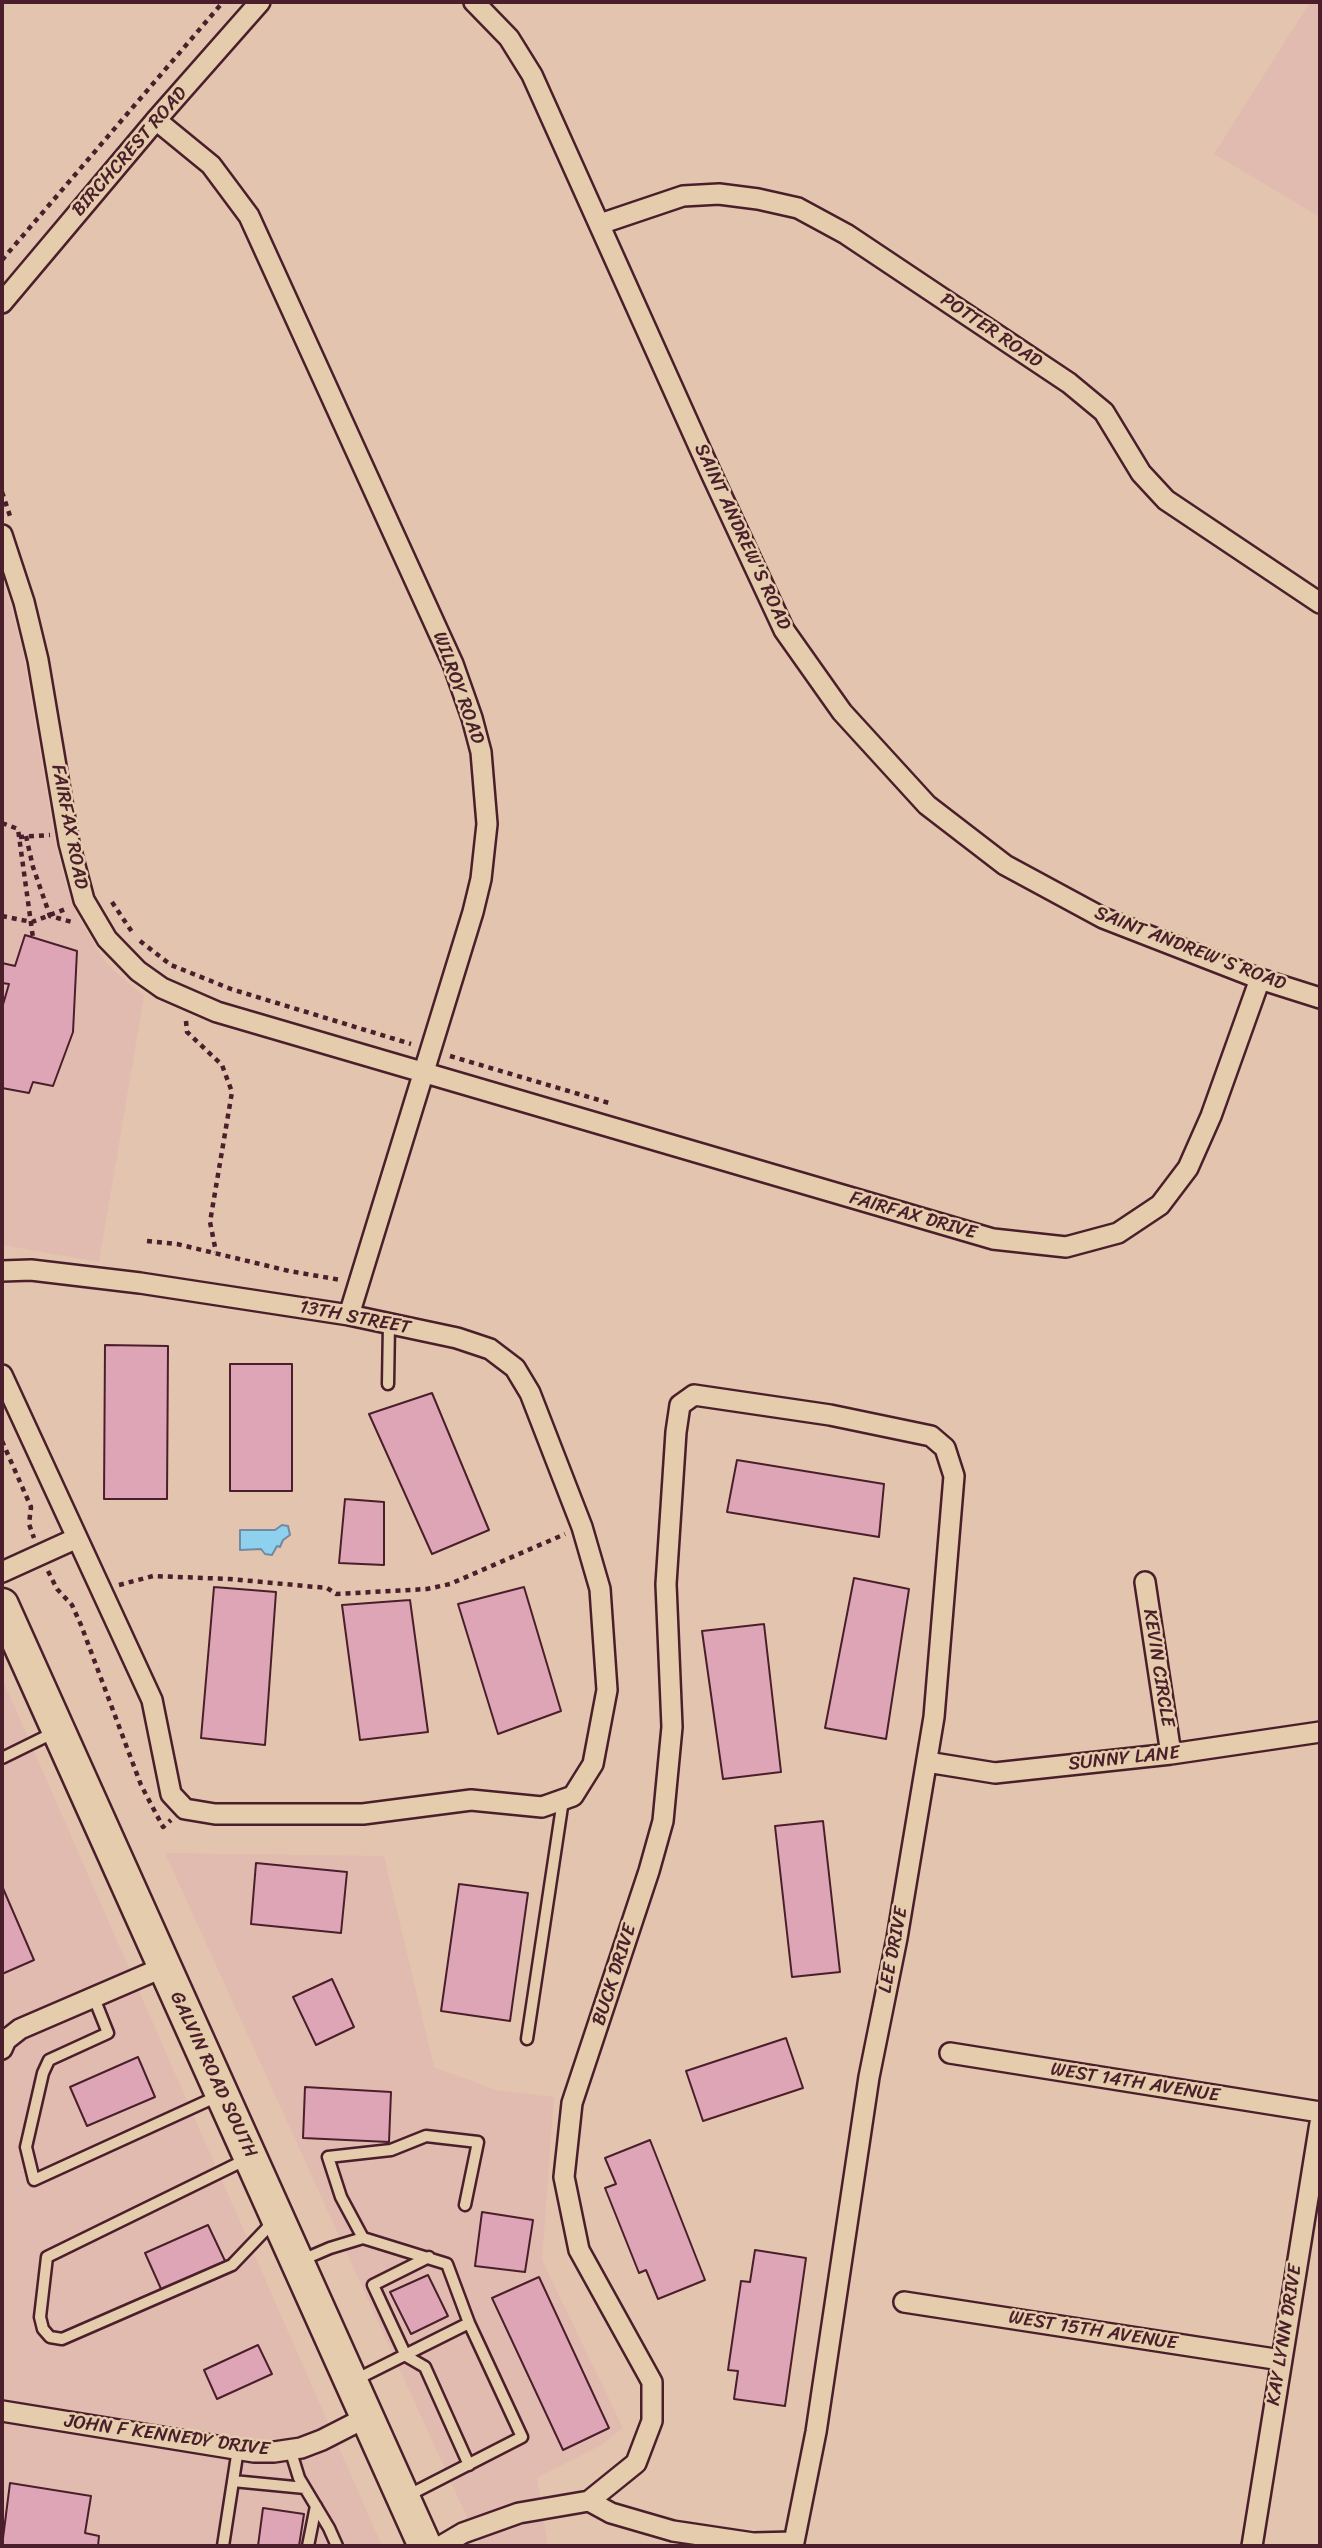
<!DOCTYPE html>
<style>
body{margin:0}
#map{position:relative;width:1322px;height:2548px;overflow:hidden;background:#e3c4ae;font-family:Sriracha,sans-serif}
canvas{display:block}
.frame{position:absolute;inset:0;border:4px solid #4a1f2b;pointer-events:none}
</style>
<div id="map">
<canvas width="1322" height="2548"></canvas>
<div class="frame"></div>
</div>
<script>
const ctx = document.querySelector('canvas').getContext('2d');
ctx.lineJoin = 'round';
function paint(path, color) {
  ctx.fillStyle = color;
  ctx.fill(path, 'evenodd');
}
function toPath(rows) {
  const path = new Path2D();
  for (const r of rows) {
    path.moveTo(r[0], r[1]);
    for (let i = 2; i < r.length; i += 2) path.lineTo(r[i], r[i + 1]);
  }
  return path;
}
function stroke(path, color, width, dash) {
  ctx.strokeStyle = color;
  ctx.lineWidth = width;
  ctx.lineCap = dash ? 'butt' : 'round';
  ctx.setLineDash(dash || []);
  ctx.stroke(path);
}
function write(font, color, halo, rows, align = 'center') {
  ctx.font = font + ' Sriracha,sans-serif';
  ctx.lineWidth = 5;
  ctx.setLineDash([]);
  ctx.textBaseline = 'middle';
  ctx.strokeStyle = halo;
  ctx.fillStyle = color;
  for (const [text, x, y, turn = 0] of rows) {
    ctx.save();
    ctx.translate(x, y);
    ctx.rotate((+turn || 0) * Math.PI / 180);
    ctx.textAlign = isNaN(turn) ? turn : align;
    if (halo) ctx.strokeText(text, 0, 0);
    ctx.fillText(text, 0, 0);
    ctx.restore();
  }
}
const built = toPath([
 [1310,2,1320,2,1320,217,1214,154],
 [2,575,22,648,56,846,66,885,77,915,102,957,113,970,144,996,99,1262,2,1245],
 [2,1678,382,2546,2,2546],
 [165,1853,384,1856,434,2067,496,2090,554,2097,542,2260,623,2428,601,2445,537,2478,548,2546,480,2546]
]);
const water = toPath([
 [282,1525,288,1526,290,1535,283,1540,280,1547,277,1546,272,1555,265,1554,261,1549,240,1550,240,1530,275,1530,282,1525]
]);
const building = toPath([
 [25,935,77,951,73,1032,53,1086,33,1082,29,1093,2,1088,2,1008,9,984,2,983,2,963,15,966,25,935],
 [105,1345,168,1346,167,1499,104,1499,105,1345],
 [230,1364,292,1364,292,1491,230,1491,230,1364],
 [432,1393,489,1530,432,1554,369,1414,432,1393],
 [737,1460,884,1484,879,1537,727,1512,737,1460],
 [345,1499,384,1502,384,1565,339,1563,345,1499],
 [854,1578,909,1589,886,1739,825,1728,854,1578],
 [214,1587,276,1592,265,1745,201,1738,214,1587],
 [524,1587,561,1711,498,1734,458,1604,524,1587],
 [410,1600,428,1732,360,1740,342,1605,410,1600],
 [764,1624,781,1772,723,1779,702,1631,764,1624],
 [823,1821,840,1972,792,1977,775,1826,823,1821],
 [256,1863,347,1872,341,1933,251,1924,256,1863],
 [459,1884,528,1893,510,2021,441,2011,459,1884],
 [2,1886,34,1960,2,1974,2,1886],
 [332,1979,354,2027,316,2045,293,1997,332,1979],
 [786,2038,803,2088,703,2121,686,2071,786,2038],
 [138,2057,155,2097,87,2126,70,2087,138,2057],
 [305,2087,391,2092,389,2142,303,2138,305,2087],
 [650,2140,705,2280,658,2299,646,2270,639,2273,605,2188,616,2184,605,2158,650,2140],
 [482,2212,533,2220,525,2272,475,2266,482,2212],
 [208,2225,226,2263,162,2291,145,2253,208,2225],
 [755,2250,806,2258,785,2406,734,2399,738,2371,728,2370,741,2281,750,2282,755,2250],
 [428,2275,448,2316,411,2334,390,2292,428,2275],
 [539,2277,609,2428,563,2450,492,2298,539,2277],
 [258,2345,272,2374,217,2399,204,2370,258,2345],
 [10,2483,91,2496,85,2533,99,2536,98,2546,2,2546,10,2483],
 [263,2508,304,2514,299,2546,258,2546,263,2508]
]);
const path = toPath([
 [2,260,223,2],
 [2,492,11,519],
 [2,823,18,829,33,938],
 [26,836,33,867,50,916,72,922],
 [19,837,50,835],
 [112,902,132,932],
 [2,916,32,922,68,908],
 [140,941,171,965,231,989,411,1044],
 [186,1021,187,1032,222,1065,232,1092,210,1222,216,1252],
 [450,1056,609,1103],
 [147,1241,177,1244,289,1271,341,1280],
 [2,1441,31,1507,29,1524,34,1538],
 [48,1571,57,1589,72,1605,81,1625,141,1785,163,1827,171,1820],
 [119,1585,153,1576,230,1579,327,1588,336,1594,427,1589,450,1584,565,1534]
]);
const lane = toPath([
 [388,1384,389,1324],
 [2,1758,55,1732],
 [94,1998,108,2033,49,2060,43,2073,26,2147,34,2180,218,2096],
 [527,2039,563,1800],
 [247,2159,47,2257,40,2317,43,2329,50,2337,62,2339,232,2265,273,2222],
 [363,2238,447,2264,469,2323,522,2437,407,2496],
 [429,2257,373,2285,406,2356,425,2367,469,2465],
 [302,2260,330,2248,363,2238,341,2197,328,2157,391,2150,426,2136,478,2142,465,2205],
 [355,2380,469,2323],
 [290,2449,299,2478,329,2528,337,2546],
 [233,2481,305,2488],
 [223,2546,238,2449],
 [308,2546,316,2506]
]);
const street = toPath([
 [474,2,509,38,532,75,710,471,784,630,842,712,927,805,1005,865,1103,918,1260,979,1320,998],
 [156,120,211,165,249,216,453,664,472,718,481,752,487,824,481,879,473,912,349,1315],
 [600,224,683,196,719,194,758,199,798,208,846,234,1069,383,1104,412,1141,473,1166,500,1320,603],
 [2,303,156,120,260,2],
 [2,535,24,602,38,660,69,843,84,900,107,939,138,971,162,988,217,1012,993,1239,1066,1247,1118,1233,1160,1205,1188,1168,1211,1116,1260,979],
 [2,1271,31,1270,140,1283,349,1315,457,1338,490,1349,515,1368,530,1393,582,1527,600,1589,607,1690,593,1764,573,1796,542,1807,471,1800,363,1814,215,1814,185,1809,171,1794,152,1700,2,1375],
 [2,1572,77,1538],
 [1145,1582,1171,1754],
 [927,1762,995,1773,1171,1754,1320,1732],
 [2,2049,6,2040,20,2029,164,1967],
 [950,2053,1320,2112],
 [904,2302,1281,2360],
 [2,2411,254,2452,274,2452,301,2448,322,2440,367,2417],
 [441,2546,463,2533,519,2513,589,2501,611,2513,673,2531,753,2543,794,2542,816,2432,869,2077,897,1938,934,1717,954,1476,945,1448,931,1436,830,1415,694,1395,680,1405,676,1432,666,1584,672,1727,663,1821,649,1871,572,2103,564,2177,579,2250,652,2382,652,2421,636,2463,589,2501],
 [1252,2546,1320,2123]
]);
const primary = toPath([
 [2,1605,425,2546]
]);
const streetNames = [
 ["BIRCHCREST ROAD",130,152,-49],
 ["POTTER ROAD",991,331,34],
 ["SAINT ANDREW'S ROAD",742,537,65],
 ["WILROY ROAD",458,688,70],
 ["FAIRFAX ROAD",69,827,79],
 ["SAINT ANDREW'S ROAD",1190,949,21],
 ["FAIRFAX DRIVE",913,1216,16],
 ["13TH STREET",355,1318,11],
 ["KEVIN CIRCLE",1158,1668,81],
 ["SUNNY LANE",1124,1759,-6],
 ["LEE DRIVE",894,1950,-79],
 ["BUCK DRIVE",615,1975,-72],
 ["GALVIN ROAD SOUTH",213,2075,65],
 ["WEST 14TH AVENUE",1135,2083,9],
 ["WEST 15TH AVENUE",1093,2331,9],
 ["KAY LYNN DRIVE",1285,2335,-81],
 ["JOHN F KENNEDY DRIVE",167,2436,8]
];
paint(built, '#e2bbb0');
paint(water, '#8dd1ee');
stroke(water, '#728aa0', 2);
paint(building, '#dea5b6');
stroke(building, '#4a1f2b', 2);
stroke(lane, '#4a1f2b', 15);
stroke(street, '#4a1f2b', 24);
stroke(primary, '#4a1f2b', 37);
stroke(path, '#4a1f2b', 4.5, [5, 5]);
stroke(lane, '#e4ccac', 10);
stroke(street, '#e4ccac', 19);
stroke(primary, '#e4ccac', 32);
write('19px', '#4a1f2b', '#e4ccac', streetNames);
</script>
